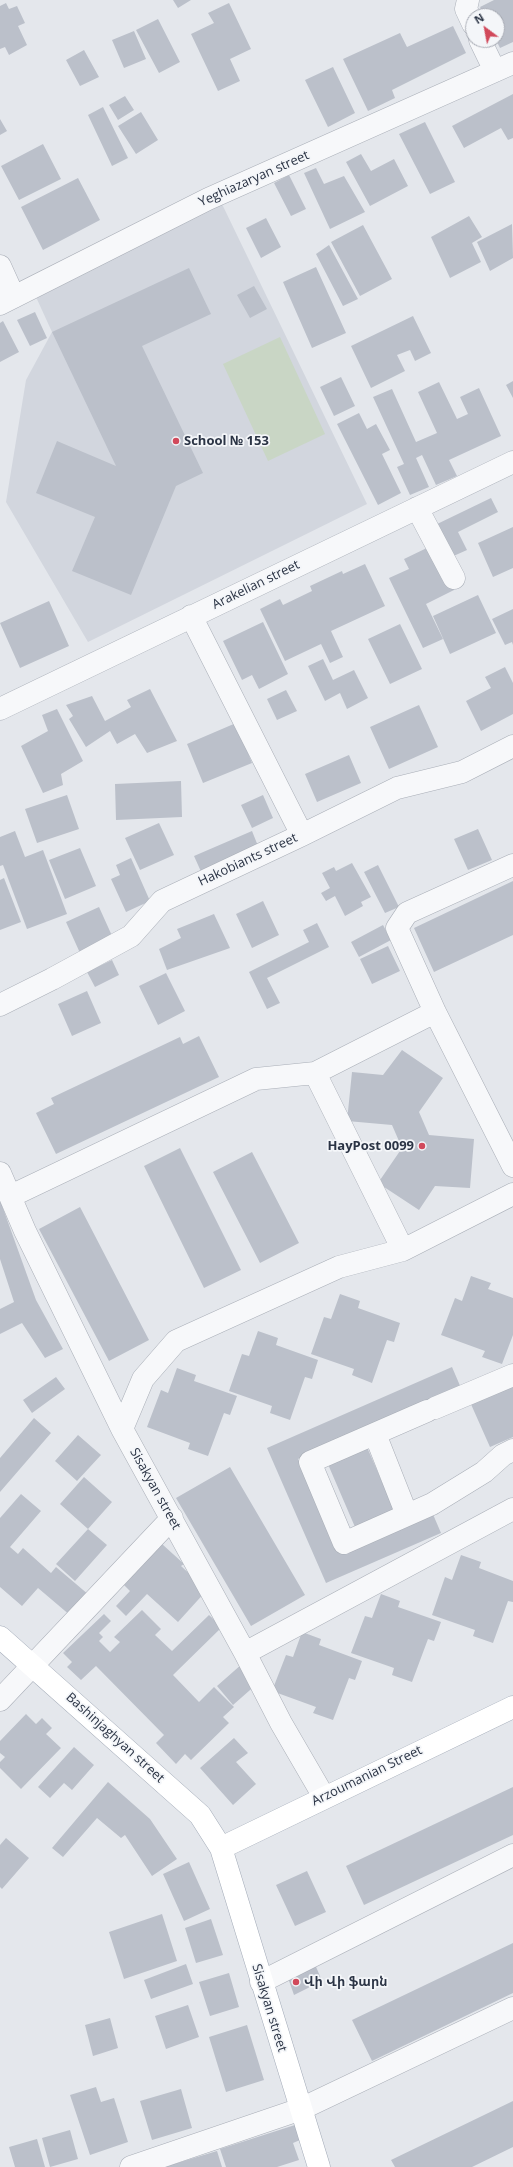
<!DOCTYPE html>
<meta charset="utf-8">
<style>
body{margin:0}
#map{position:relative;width:513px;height:2167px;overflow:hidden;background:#e4e7ec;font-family:"Open Sans",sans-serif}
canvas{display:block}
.north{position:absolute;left:465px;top:8px;width:40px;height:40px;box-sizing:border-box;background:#f4f6f9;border:1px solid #a4a8b1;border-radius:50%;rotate:328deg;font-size:11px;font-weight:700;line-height:16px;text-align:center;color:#2b3445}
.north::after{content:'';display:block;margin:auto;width:14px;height:18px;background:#d1495b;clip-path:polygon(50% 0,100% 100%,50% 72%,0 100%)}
</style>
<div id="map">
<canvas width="513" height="2167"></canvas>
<div class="north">N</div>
</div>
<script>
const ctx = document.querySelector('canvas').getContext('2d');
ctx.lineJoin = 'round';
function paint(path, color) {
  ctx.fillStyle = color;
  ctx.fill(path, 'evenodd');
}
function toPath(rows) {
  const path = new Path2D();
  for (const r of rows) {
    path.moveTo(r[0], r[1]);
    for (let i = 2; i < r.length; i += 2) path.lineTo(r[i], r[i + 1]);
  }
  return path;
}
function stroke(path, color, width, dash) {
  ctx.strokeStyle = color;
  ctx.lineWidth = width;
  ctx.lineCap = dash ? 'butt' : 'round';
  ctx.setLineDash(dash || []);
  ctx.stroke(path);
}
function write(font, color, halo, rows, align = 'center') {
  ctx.font = font + ' "Open Sans","Noto Sans Armenian",sans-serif';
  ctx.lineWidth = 3.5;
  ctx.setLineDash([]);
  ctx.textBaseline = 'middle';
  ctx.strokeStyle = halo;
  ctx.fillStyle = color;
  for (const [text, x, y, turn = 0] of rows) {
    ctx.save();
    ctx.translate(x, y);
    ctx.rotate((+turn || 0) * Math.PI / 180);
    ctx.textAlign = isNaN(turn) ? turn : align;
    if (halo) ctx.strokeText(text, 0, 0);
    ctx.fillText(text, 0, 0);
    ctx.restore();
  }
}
const built = toPath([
 [221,202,367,504,88,642,6,502,26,380,52,332,36,297]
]);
const green = toPath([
 [280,337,325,434,268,461,223,364]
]);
const building = toPath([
 [173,0,191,0,178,8],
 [494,0,513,0,513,42,500,48,496,40,497,16,485,16,480,7],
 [6,3,9,9,17,6,25,23,18,26,27,45,9,55,5,47,0,49,0,6],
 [229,3,251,49,230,59,240,81,218,91,191,34,214,23,208,13],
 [158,19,180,62,159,73,136,30],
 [453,26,466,53,392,90,395,98,368,111,343,59,400,33,407,47],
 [134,31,146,59,124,68,112,40],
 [84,50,99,77,80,86,66,60],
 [333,67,355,113,328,127,305,80],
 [513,94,513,138,508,140,501,128,464,148,452,126],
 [125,96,134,110,118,120,109,105],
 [103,107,128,158,112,166,88,115],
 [141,112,158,140,136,154,118,126],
 [0,119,7,131,0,135],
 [425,122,455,182,430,194,399,134],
 [43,144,61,179,19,200,1,166],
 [361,154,371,171,394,159,408,186,370,206,346,162],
 [316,168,324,184,344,176,365,212,330,229,304,173],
 [289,175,306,209,291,216,274,183],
 [78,178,100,220,43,250,21,207],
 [469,216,482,237,472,243,481,262,450,278,431,237],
 [266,218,281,247,261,258,246,228],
 [512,224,513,258,490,271,477,242],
 [363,225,392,279,360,296,331,242],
 [329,245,358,299,343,306,316,254],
 [316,267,346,333,312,348,283,282],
 [189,268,211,314,142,346,203,473,176,486,131,595,72,571,95,517,36,493,57,441,116,466,52,332],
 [254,286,267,309,250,318,237,295],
 [35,312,47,338,30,346,17,320],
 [413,316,431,353,415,361,410,350,397,355,405,371,371,388,351,346],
 [3,321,19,352,0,362,0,323],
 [341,377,355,406,334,416,320,387],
 [513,381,513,398,506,385],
 [439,382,457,419,468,414,460,397,479,388,501,436,449,460,457,476,436,485,422,455,416,458,429,487,410,495,397,467,404,464,373,397,392,389,416,442,437,433,418,392],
 [359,413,367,429,376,424,390,450,382,454,401,493,378,505,337,424],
 [491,498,498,512,458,532,467,550,449,558,433,526],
 [513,527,513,568,493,577,478,543],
 [433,545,454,590,426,604,443,639,423,648,389,578,409,569,404,559],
 [365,564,385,606,331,631,343,657,330,663,321,644,285,661,260,609,280,599,283,605,312,591,310,586,342,571,343,574],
 [478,595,496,633,450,654,433,616],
 [49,601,69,646,20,668,0,623],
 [513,609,513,645,512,642,505,645,492,619],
 [263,622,288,674,259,689,252,675,242,680,223,641],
 [400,624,422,669,390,684,368,639],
 [323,659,333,680,354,670,368,698,347,709,340,693,325,701,308,666],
 [505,667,513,683,513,714,481,731,466,701,491,688,485,677],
 [150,689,177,741,147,753,135,734,117,744,110,731,86,747,69,719,73,716,66,705,92,696,105,721,131,707,127,700],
 [286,690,297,711,277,720,267,699],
 [419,705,438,747,389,769,370,727],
 [57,709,83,761,61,774,63,785,43,793,21,746,48,731,42,715],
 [236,723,252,763,203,783,187,744],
 [349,755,361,783,317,802,305,774],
 [181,781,182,817,116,820,115,784],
 [67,795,79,829,37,843,25,809],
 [263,795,273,818,252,828,241,805],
 [159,823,174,855,140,870,125,838],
 [478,829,492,860,468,870,454,839],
 [15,831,25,857,43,850,67,914,27,929,3,865,0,866,0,837],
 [252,831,260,851,203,876,194,856],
 [80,848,96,886,65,899,49,860],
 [131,858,150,901,126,912,111,879,120,875,116,865],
 [352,863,371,897,361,902,363,906,345,916,335,896,326,901,321,893,330,888,322,873,334,867,336,871],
 [378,865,399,907,385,913,364,872],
 [4,878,21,922,0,930,0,880],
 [513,881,513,935,434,972,414,928],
 [263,901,279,935,252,948,236,914],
 [99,907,113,938,80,953,66,922],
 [214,914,230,948,167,970,159,949,181,938,177,929],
 [317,923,329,947,267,978,280,1003,267,1009,249,972,309,942,303,930],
 [383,925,391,940,359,957,351,942],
 [388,946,400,971,372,984,360,959],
 [112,960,119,975,95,987,87,972],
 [166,973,185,1011,158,1025,139,986],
 [87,991,101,1023,72,1036,58,1004],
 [199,1036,219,1077,56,1154,36,1113,54,1104,51,1098,180,1037,183,1044],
 [402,1050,443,1078,419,1112,429,1135,474,1139,470,1188,435,1186,419,1210,378,1183,402,1148,392,1125,347,1121,352,1072,383,1075],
 [180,1148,241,1270,204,1288,144,1166],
 [252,1152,299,1243,260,1263,213,1172],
 [0,1200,36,1300,63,1349,45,1358,22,1323,0,1334,0,1309,14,1302,0,1259],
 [80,1207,149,1340,109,1361,39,1229],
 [471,1276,491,1283,488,1289,513,1298,513,1335,502,1364,482,1357,485,1351,441,1335,455,1298,462,1301],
 [340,1294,360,1301,358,1308,400,1323,394,1342,387,1340,372,1383,352,1375,354,1369,311,1354,324,1317,331,1319],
 [258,1331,278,1338,276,1345,318,1360,312,1379,305,1377,290,1420,270,1413,272,1406,229,1391,242,1354,249,1356],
 [452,1367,461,1388,298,1459,339,1553,432,1512,441,1533,326,1583,267,1448],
 [177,1368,196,1375,194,1381,237,1396,230,1415,224,1413,208,1456,188,1449,190,1443,147,1427,161,1390,168,1393],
 [56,1377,65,1389,32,1413,23,1400],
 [513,1382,513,1437,490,1447,470,1402],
 [34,1418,51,1433,0,1492,0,1458],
 [78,1435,101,1455,77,1481,55,1461],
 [366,1445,394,1509,355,1527,327,1462],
 [230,1467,305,1595,251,1626,176,1498],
 [84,1477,112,1502,88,1529,60,1504],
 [21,1494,41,1511,10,1547,18,1554,23,1548,51,1573,56,1567,89,1595,71,1616,38,1588,22,1606,0,1587,0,1518],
 [88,1529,107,1545,75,1581,56,1564],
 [162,1544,184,1564,181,1566,207,1590,178,1622,147,1594,126,1616,116,1606,130,1591,124,1585],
 [461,1555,481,1562,479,1568,513,1581,513,1602,508,1601,493,1643,473,1636,475,1630,432,1615,445,1577,452,1580],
 [381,1594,400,1601,398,1607,441,1622,434,1641,428,1639,412,1682,392,1675,394,1668,351,1653,365,1616,372,1618],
 [142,1610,161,1629,155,1635,172,1651,209,1615,222,1627,173,1675,199,1702,214,1687,234,1707,223,1717,229,1723,191,1760,185,1754,176,1764,156,1743,164,1735,96,1666,81,1680,67,1667,72,1662,63,1653,104,1614,111,1621,99,1633,103,1637,99,1641,110,1652,120,1642,114,1637],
 [302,1632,321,1639,319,1645,362,1661,355,1680,349,1678,333,1720,313,1713,316,1707,272,1691,286,1655,293,1657],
 [242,1664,258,1683,233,1705,217,1686],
 [26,1714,36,1724,42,1718,52,1728,46,1734,61,1748,21,1789,0,1768,0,1762,5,1757,0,1753,0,1741],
 [234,1738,248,1753,236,1762,256,1784,233,1805,200,1768],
 [74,1747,94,1765,72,1790,64,1783,50,1798,38,1787],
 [108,1782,150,1819,177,1859,152,1876,125,1835,121,1838,97,1818,63,1857,52,1848],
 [513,1787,513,1835,364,1905,346,1866],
 [6,1838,29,1858,2,1889,0,1887,0,1845],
 [189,1862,210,1909,184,1921,163,1874],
 [307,1871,326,1912,295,1926,276,1885],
 [162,1914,177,1961,124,1979,109,1932],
 [211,1919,223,1955,196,1963,185,1928],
 [513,1943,513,1993,372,2061,352,2020],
 [314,1962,322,1981,294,1995,287,1975],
 [186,1964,193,1984,151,1999,144,1980],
 [229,1973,239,2007,210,2016,199,1982],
 [188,2005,199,2037,166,2049,155,2016],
 [110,2018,118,2048,93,2056,85,2025],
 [247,2025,264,2080,226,2092,209,2037],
 [96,2087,101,2102,114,2098,128,2142,90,2155,70,2095],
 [181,2089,192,2128,152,2140,140,2101],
 [513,2101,513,2147,472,2167,395,2167,391,2160],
 [295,2125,300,2140,293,2143,299,2160,277,2167,226,2167,220,2149],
 [70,2130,78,2159,50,2167,42,2138],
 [37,2139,45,2167,15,2167,9,2147],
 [217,2151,222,2167,164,2167]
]);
const minor = toPath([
 [468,0,466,9,473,24],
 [480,40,495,71],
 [0,266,14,297],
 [0,304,208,199,513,63],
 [417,508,454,578],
 [191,616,302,835],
 [0,709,513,462],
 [513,865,407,913,397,928,435,1012,513,1166],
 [0,1005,52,979,131,936,162,901,302,835,397,788,462,772,513,746],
 [315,1073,403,1250,513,1194],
 [0,1173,25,1231,122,1429,245,1653,281,1723,324,1797],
 [11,1196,256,1079,315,1073,435,1012],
 [435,1408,513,1375],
 [427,1411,310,1462,344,1543,432,1504,484,1472,503,1455,513,1450],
 [122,1429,143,1379,176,1341,339,1267,403,1250],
 [375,1434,407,1515],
 [245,1653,513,1509],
 [0,1700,172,1518],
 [261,1982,513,1855],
 [131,2167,301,2109,513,2008]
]);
const major = toPath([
 [0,1637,200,1815,221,1848,319,2167],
 [221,1848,513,1707]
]);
const markers = [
 [176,441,4,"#d1495b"],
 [422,1146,4,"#d1495b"],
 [296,1982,4,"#d1495b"]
];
const streetNames = [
 ["Yeghiazaryan street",254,179,-24],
 ["Arakelian street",256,585,-26],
 ["Hakobiants street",248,860,-25],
 ["Sisakyan street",155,1489,61],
 ["Bashinjaghyan street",115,1738,42],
 ["Arzoumanian Street",367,1776,-26],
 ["Sisakyan street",269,2008,73]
];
const poiNames = [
 ["School № 153",184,441],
 ["HayPost 0099",414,1146,"right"],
 ["Վի Վի ֆարն",304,1982]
];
paint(built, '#d2d6de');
paint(green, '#c9d6c5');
paint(building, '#bbc0ca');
stroke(minor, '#a9aeb7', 23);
stroke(major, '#a3abb8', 23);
stroke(minor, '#f7f8fa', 22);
stroke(major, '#fff', 22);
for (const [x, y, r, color] of markers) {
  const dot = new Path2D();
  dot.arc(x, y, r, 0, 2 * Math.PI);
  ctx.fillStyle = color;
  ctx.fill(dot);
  stroke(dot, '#f4f6f9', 1.5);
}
write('13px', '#2b3445', '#f4f6f9', streetNames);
write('bold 13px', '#2b3445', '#f4f6f9', poiNames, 'left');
</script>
